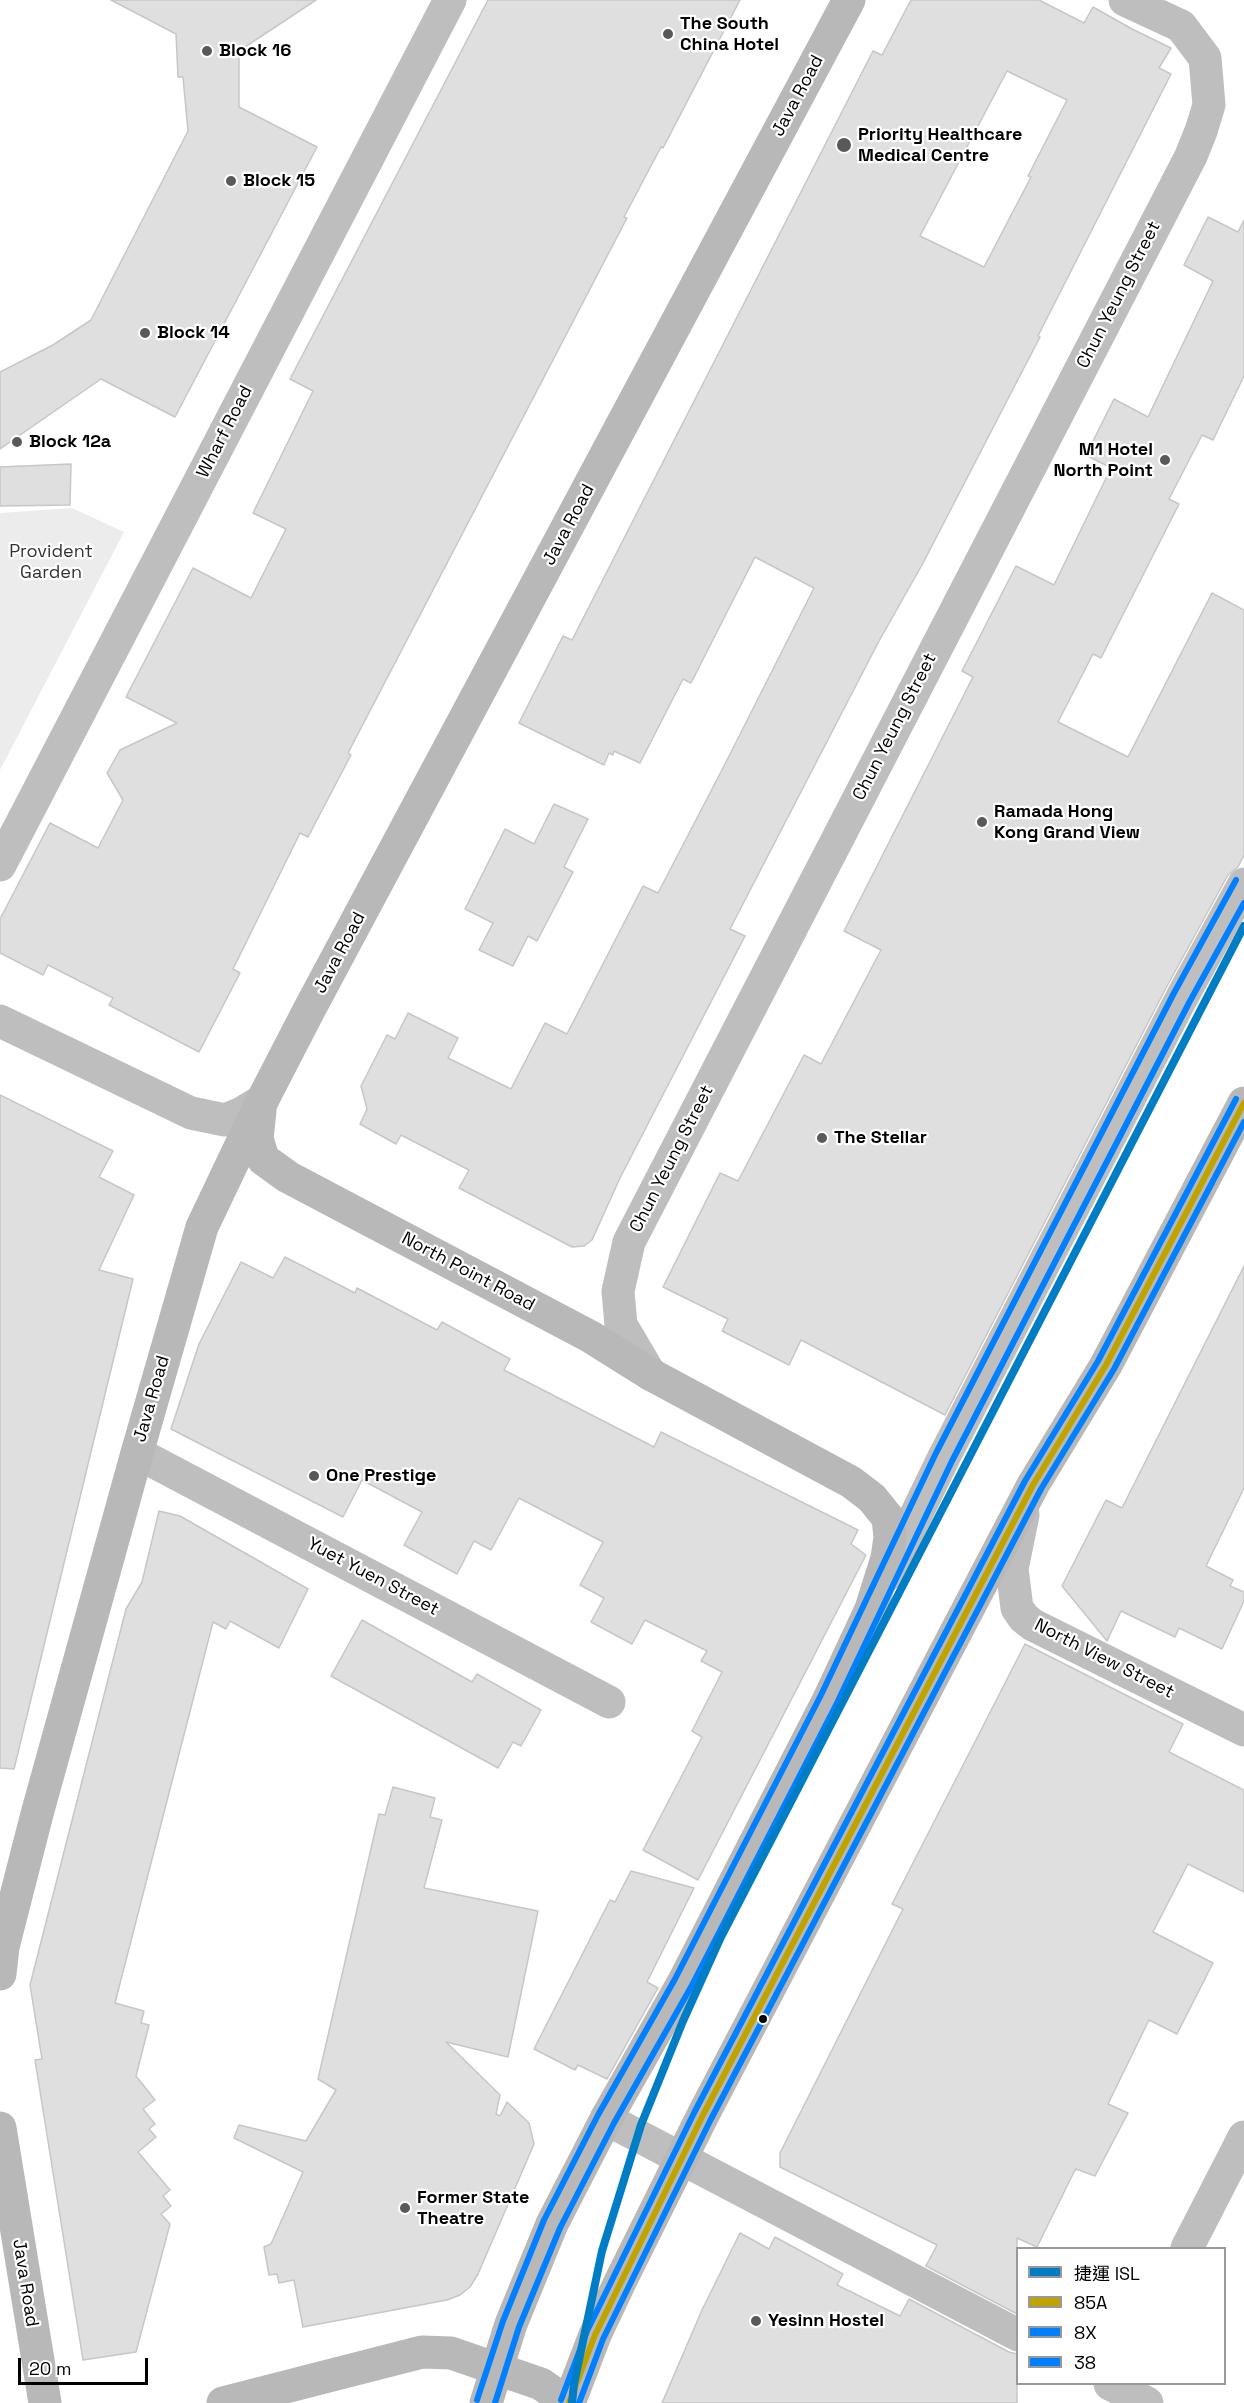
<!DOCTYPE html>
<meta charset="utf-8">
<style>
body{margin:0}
#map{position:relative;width:1244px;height:2403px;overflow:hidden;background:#fff;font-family:"Space Grotesk","Noto Sans TC",sans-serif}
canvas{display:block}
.legend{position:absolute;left:1016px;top:2247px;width:210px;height:138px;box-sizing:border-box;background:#fff;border:2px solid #999;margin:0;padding:8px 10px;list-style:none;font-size:18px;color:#000}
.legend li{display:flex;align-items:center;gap:12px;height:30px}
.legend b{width:30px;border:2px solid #999}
.scale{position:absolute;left:18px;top:2358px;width:130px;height:27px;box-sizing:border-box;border:3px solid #000;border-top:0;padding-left:8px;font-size:18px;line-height:21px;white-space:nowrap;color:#000;-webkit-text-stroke:4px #fff;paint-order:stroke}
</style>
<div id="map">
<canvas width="1244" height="2403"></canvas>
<ul class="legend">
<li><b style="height:8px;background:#007dc5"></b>捷運 ISL</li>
<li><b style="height:8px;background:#bfa400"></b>85A</li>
<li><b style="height:8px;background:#0080ff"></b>8X</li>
<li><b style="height:8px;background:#0080ff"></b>38</li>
</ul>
<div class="scale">20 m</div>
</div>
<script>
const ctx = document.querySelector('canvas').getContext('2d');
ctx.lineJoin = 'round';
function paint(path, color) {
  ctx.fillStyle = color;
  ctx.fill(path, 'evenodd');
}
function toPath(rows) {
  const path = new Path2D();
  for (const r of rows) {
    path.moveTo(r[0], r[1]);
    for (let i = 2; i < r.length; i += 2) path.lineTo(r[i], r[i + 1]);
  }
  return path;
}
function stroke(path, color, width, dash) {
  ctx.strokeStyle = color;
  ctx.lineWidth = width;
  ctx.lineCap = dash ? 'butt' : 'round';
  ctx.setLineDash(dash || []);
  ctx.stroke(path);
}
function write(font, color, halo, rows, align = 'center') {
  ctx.font = font + ' "Space Grotesk",sans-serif';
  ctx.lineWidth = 4.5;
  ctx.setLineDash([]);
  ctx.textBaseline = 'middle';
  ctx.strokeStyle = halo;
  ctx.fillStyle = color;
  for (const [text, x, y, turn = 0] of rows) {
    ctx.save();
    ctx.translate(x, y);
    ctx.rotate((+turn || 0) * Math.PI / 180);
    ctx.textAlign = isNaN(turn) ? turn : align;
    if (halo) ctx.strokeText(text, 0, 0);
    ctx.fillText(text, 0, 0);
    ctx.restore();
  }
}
const green = toPath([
 [72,508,124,532,0,770,0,513]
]);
const building = toPath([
 [111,0,316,0,239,51,239,107,317,147,175,417,101,379,0,449,0,372,53,345,91,320,188,131,183,77,178,77,176,34,111,0],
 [488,0,740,0,663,148,661,147,624,217,627,218,348,753,351,755,308,837,300,833,233,969,240,973,199,1052,109,1005,113,998,48,965,43,975,0,953,0,919,50,823,98,848,123,800,107,773,120,750,177,723,126,697,193,568,251,598,286,529,253,513,313,391,290,379,488,0],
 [911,0,1039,0,1084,23,1093,7,1132,29,1171,48,1159,68,1171,74,1038,336,1040,337,922,565,879,641,730,929,745,936,620,1178,592,1240,584,1246,572,1247,459,1188,469,1170,401,1135,396,1144,360,1124,367,1109,361,1086,387,1035,395,1039,408,1013,458,1038,448,1058,511,1089,545,1023,567,1034,643,886,658,893,725,764,814,588,755,557,691,683,683,679,640,763,614,751,613,755,609,753,604,765,519,723,563,636,572,640,873,51,882,55,911,0],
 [1007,71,1067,100,1028,176,1031,177,984,267,920,236,1007,71],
 [1208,217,1238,232,1244,220,1244,376,1213,440,1202,435,1169,499,1179,504,1101,658,1093,654,1058,722,1128,757,1212,593,1244,610,1244,855,1238,867,1228,875,1166,988,945,1415,801,1340,789,1365,722,1331,728,1319,663,1287,720,1173,738,1181,804,1055,821,1064,881,950,844,931,973,677,962,671,1016,566,1054,585,1111,468,1086,455,1114,399,1148,417,1213,281,1184,265,1208,217],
 [71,464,70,505,0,506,0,467,71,464],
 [554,804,588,819,564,867,573,872,537,941,528,936,513,966,479,950,493,923,465,909,505,829,534,844,554,804],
 [0,1095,113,1151,99,1177,134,1195,99,1270,133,1279,14,1769,0,1768,0,1095],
 [285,1257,355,1293,357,1288,437,1330,442,1322,510,1359,504,1370,654,1447,661,1432,858,1530,851,1544,866,1555,698,1880,643,1850,702,1737,692,1731,722,1672,701,1661,707,1651,645,1620,632,1644,591,1622,604,1598,580,1585,603,1542,519,1498,491,1550,474,1541,457,1574,404,1545,422,1512,362,1480,343,1517,171,1429,199,1344,241,1262,273,1278,285,1257],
 [1244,1266,1244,1488,1206,1566,1233,1580,1230,1586,1244,1592,1244,1601,1222,1649,1179,1628,1175,1637,1121,1611,1107,1641,1062,1586,1106,1500,1122,1508,1244,1266],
 [159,1511,180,1516,308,1589,279,1648,230,1621,226,1629,213,1622,115,2003,144,2011,141,2023,149,2025,136,2076,155,2100,143,2109,155,2124,149,2129,156,2137,138,2152,170,2190,163,2196,171,2206,161,2214,170,2224,136,2352,83,2360,35,2060,42,2059,30,1985,126,1609,142,1582,159,1511],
 [362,1620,472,1682,477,1674,541,1710,521,1746,513,1742,498,1768,331,1676,362,1620],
 [1025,1644,1183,1724,1169,1752,1244,1790,1244,1892,1188,1864,1153,1932,1213,1963,1177,2034,1149,2020,1108,2104,1128,2113,1095,2176,1076,2169,1074,2172,1037,2247,1017,2238,1017,2314,926,2266,937,2245,780,2167,780,2153,903,1909,892,1904,1025,1644],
 [393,1787,435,1798,430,1817,442,1820,424,1888,538,1911,508,2057,446,2042,500,2095,496,2114,500,2116,507,2102,529,2123,534,2144,478,2274,470,2287,460,2295,447,2300,303,2327,294,2280,279,2283,277,2274,269,2275,264,2247,271,2244,303,2172,234,2138,239,2125,306,2141,336,2090,318,2079,379,1814,385,1815,393,1787],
 [631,1871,694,1888,647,1982,658,1988,607,2079,578,2065,575,2070,534,2049,610,1900,615,1902,631,1871],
 [740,2233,769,2249,775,2237,843,2274,837,2285,900,2316,909,2299,1009,2352,1017,2354,1017,2403,662,2403,702,2310,740,2233]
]);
const street = toPath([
 [0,865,450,0],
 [0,1021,191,1113,225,1120,242,1113,262,1101],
 [650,1374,621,1325,618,1291,629,1242,1191,156,1201,131,1209,105,1205,58,1181,26,1125,0],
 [137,1453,609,1702],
 [1023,1515,1012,1569,1017,1608,1024,1618,1033,1625,1244,1730],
 [887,1575,944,1457,1182,997,1244,884],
 [606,2119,1018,2335],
 [1187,2248,1244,2137],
 [1110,2384,1147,2403]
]);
const secondary = toPath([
 [260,1111,257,1138,263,1159,288,1177,591,1337,650,1374,851,1482,872,1498,888,1518,890,1537,887,1558,871,1609,829,1699,683,1983,606,2119,552,2224,511,2324,486,2403],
 [0,1974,3,1947,37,1814,137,1453,202,1227,262,1101,309,1010,849,0],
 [0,2128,45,2403],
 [223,2403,422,2352,451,2353,541,2384,568,2403],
 [569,2403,595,2335,620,2282,703,2115,1033,1485,1106,1365,1244,1103]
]);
const bus1 = toPath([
 [569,2403,595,2335,703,2115,1033,1485,1106,1365,1244,1103]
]);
const bus2 = toPath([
 [495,2403,519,2327,560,2228,614,2123,691,1987,837,1703,952,1461,1190,1001,1244,903],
 [579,2403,603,2339,711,2119,1041,1489,1114,1369,1244,1122]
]);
const bus3 = toPath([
 [477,2400,503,2321,544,2220,598,2115,675,1979,821,1695,936,1453,1174,993,1236,880],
 [561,2400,587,2331,695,2111,1025,1481,1098,1361,1236,1099]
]);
const metro1 = toPath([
 [572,2403,574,2384,602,2251,641,2125,683,2021,720,1939,1244,926]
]);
const markers = [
 [668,34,6,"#595959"],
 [207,51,6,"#595959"],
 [844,145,8,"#595959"],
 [231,181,6,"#595959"],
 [145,333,6,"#595959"],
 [17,442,6,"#595959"],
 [1165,460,6,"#595959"],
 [982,822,6,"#595959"],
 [822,1138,6,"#595959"],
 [314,1476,6,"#595959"],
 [763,2019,5,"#000"],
 [405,2208,6,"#595959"],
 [756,2321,6,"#595959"]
];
const poiNames = [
 ["The South",680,24],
 ["China Hotel",680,45],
 ["Block 16",219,51],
 ["Priority Healthcare",858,135],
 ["Medical Centre",858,156],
 ["Block 15",243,181],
 ["Block 14",157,333],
 ["Block 12a",29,442],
 ["M1 Hotel",1153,450,"right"],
 ["North Point",1153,471,"right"],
 ["Ramada Hong",994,812],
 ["Kong Grand View",994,833],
 ["The Stellar",834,1138],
 ["One Prestige",326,1476],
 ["Former State",417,2198],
 ["Theatre",417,2219],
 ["Yesinn Hostel",768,2321]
];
const streetNames = [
 ["Java Road",798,96,-62],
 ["Chun Yeung Street",1119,295,-63],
 ["Wharf Road",225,432,-63],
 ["Java Road",569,525,-62],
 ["Chun Yeung Street",895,727,-63],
 ["Java Road",340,953,-62],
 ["Chun Yeung Street",672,1159,-63],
 ["North Point Road",468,1272,28],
 ["Java Road",152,1399,-74],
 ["Yuet Yuen Street",373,1577,28],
 ["North View Street",1104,1659,27],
 ["Java Road",25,2283,81]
];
const parkNames = [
 ["Provident",51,552],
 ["Garden",51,573]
];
paint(green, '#ececec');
paint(building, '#dfdfdf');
stroke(building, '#c7c7c7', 1.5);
stroke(street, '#bebebe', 33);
stroke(secondary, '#b8b8b8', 33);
stroke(bus1, '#bfa400', 6);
stroke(bus2, '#0080ff', 6);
stroke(bus3, '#0080ff', 6);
stroke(metro1, '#007dc5', 8);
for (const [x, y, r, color] of markers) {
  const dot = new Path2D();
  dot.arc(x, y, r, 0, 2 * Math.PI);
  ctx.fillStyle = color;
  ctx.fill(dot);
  stroke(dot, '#fff', 2);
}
write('bold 18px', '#000', '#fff', poiNames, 'left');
write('18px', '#000', '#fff', streetNames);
write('18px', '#333', '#fff', parkNames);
</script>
